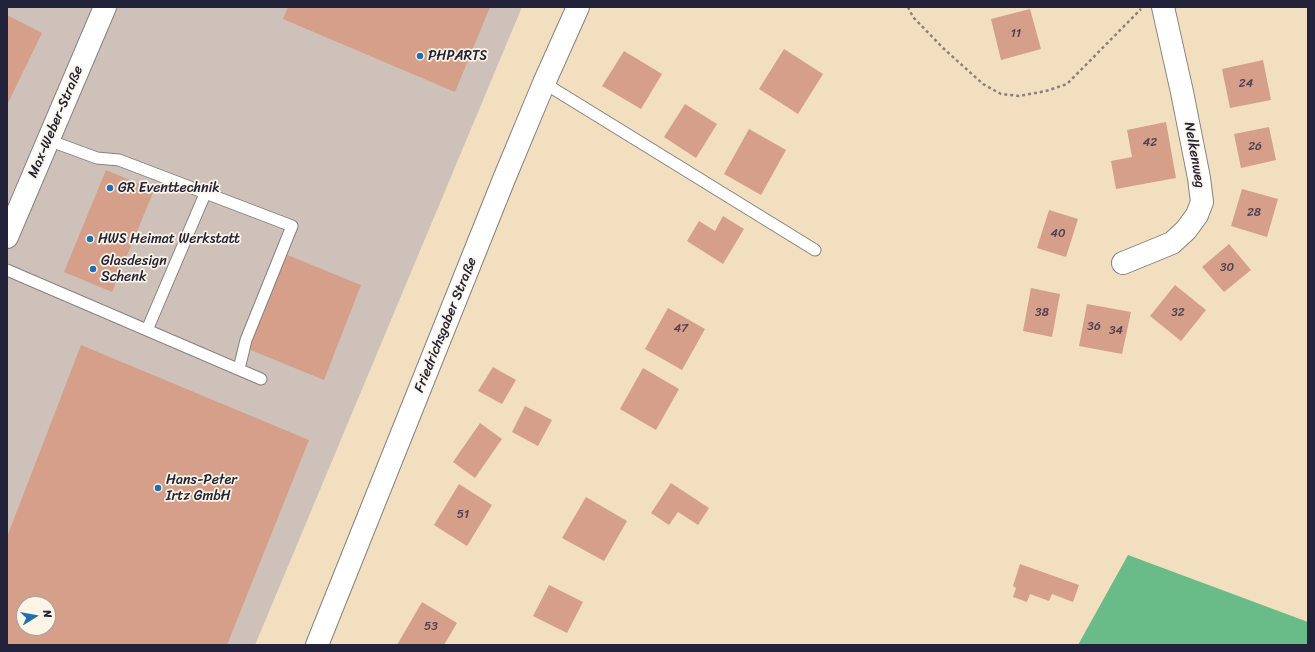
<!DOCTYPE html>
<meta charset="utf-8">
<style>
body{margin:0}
#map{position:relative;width:1315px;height:652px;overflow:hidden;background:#f1dfbf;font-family:Sriracha,sans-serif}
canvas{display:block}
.frame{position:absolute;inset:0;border:8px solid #22223b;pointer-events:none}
.north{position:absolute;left:16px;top:596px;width:40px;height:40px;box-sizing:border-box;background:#fcf5e5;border:1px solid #a5a1a1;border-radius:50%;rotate:79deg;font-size:11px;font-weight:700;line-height:16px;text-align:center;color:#22223b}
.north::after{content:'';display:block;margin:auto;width:14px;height:18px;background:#1f6fb2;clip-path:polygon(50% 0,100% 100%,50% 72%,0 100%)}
</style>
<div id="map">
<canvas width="1315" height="652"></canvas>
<div class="frame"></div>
<div class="north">N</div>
</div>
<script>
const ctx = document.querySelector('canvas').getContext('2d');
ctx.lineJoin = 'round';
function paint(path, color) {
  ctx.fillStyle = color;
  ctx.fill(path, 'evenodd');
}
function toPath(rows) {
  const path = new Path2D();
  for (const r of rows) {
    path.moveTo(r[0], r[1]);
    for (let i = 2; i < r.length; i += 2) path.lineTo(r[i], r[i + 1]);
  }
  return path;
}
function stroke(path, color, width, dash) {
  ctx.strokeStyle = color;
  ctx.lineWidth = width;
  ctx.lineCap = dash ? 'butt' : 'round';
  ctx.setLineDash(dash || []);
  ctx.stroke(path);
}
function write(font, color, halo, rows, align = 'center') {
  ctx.font = font + ' Sriracha,sans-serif';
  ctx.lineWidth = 3.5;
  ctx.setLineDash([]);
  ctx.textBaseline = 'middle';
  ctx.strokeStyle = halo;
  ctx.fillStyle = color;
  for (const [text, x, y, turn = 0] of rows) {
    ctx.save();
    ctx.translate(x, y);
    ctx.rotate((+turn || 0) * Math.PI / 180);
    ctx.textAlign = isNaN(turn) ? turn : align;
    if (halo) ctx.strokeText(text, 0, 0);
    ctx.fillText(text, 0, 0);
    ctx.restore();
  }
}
const industrial = toPath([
 [7,7,522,7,255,645,7,645],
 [24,604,48,604,48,628,24,628]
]);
const forest = toPath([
 [1128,555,1308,622,1308,645,1078,645]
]);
const building = toPath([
 [288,7,490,7,455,92,283,19],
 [1030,9,1041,49,1001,60,991,19],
 [7,15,42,33,7,105],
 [784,49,823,74,798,114,759,89],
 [624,51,662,74,641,109,602,86],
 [1263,60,1271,100,1230,108,1222,69],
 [685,104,717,124,696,158,664,137],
 [1166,122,1176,178,1116,189,1111,161,1132,157,1127,130],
 [1269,127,1276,160,1241,168,1234,134],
 [749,129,786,150,761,195,724,174],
 [106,170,154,190,112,292,64,272],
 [1242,189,1278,199,1267,237,1231,226],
 [1049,210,1078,219,1066,257,1037,248],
 [723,216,744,229,723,264,687,241,699,221,715,231],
 [1229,244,1251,270,1224,292,1202,267],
 [285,254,361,285,324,380,248,349],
 [1175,285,1206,310,1181,341,1150,316],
 [1031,288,1060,294,1052,337,1023,331],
 [1087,304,1131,312,1122,354,1079,346],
 [668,308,705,329,682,370,645,349],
 [81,345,309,440,227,645,7,645,7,537],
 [24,604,48,604,48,628,24,628],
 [493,367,516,380,502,404,478,391],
 [643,368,679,389,656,430,620,409],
 [525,406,552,420,538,446,512,432],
 [480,423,502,439,475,478,453,462],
 [671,483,709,508,698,525,678,512,669,525,651,513],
 [459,484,492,505,467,546,434,525],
 [586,497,627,521,604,561,562,538],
 [1020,564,1079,585,1073,602,1052,594,1049,601,1030,594,1027,602,1013,597,1016,588,1013,586],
 [549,585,583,602,567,633,533,616],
 [422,602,457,623,444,645,397,645]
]);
const path = toPath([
 [908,7,913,17,943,48,983,84,1001,94,1019,96,1046,91,1067,84,1141,9]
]);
const lane = toPath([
 [544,83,815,250],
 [48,140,97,158,119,160,292,226,246,340,239,369],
 [7,270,261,379],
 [147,330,205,194]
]);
const street = toPath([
 [7,237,105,7],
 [1123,263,1172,243,1186,230,1197,215,1202,202,1199,178,1182,92,1163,7]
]);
const secondary = toPath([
 [317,645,504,179,544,83,578,7]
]);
const markers = [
 [420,56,4,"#1f6fb2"],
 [110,188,4,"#1f6fb2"],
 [90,239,4,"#1f6fb2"],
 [93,269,4,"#1f6fb2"],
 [158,488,4,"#1f6fb2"]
];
const numberNames = [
 ["11",1016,34],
 ["24",1246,84],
 ["42",1150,143],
 ["26",1255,147],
 ["28",1254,213],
 ["40",1058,234],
 ["30",1227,268],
 ["38",1042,313],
 ["32",1178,313],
 ["36",1094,327],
 ["47",681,329],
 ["34",1116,331],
 ["51",463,515],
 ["53",431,627]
];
const poiNames = [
 ["PHPARTS",428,56],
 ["GR Eventtechnik",118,188],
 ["HWS Heimat Werkstatt",98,239],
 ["Glasdesign",101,261],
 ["Schenk",101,277],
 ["Hans-Peter",166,480],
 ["Irtz GmbH",166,496]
];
const streetNames = [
 ["Max-Weber-Straße",56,122,-67],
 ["Nelkenweg",1194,155,80],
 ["Friedrichsgaber Straße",446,325,-68]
];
paint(industrial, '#cec1ba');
paint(forest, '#69bb87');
paint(building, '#d59f8a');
stroke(lane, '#8a807d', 13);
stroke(street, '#8a807d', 24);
stroke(secondary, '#8a807d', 24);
stroke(path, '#8a807d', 2.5, [3, 3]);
stroke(lane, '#fff', 11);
stroke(street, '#fff', 22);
stroke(secondary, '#fff', 22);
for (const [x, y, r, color] of markers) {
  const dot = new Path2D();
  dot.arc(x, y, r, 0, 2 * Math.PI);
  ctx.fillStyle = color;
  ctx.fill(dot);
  stroke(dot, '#fcf5e5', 1.5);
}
write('12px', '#4f414f', null, numberNames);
write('14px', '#22223b', '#fcf5e5', poiNames, 'left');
write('14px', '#22223b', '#fcf5e5', streetNames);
</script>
